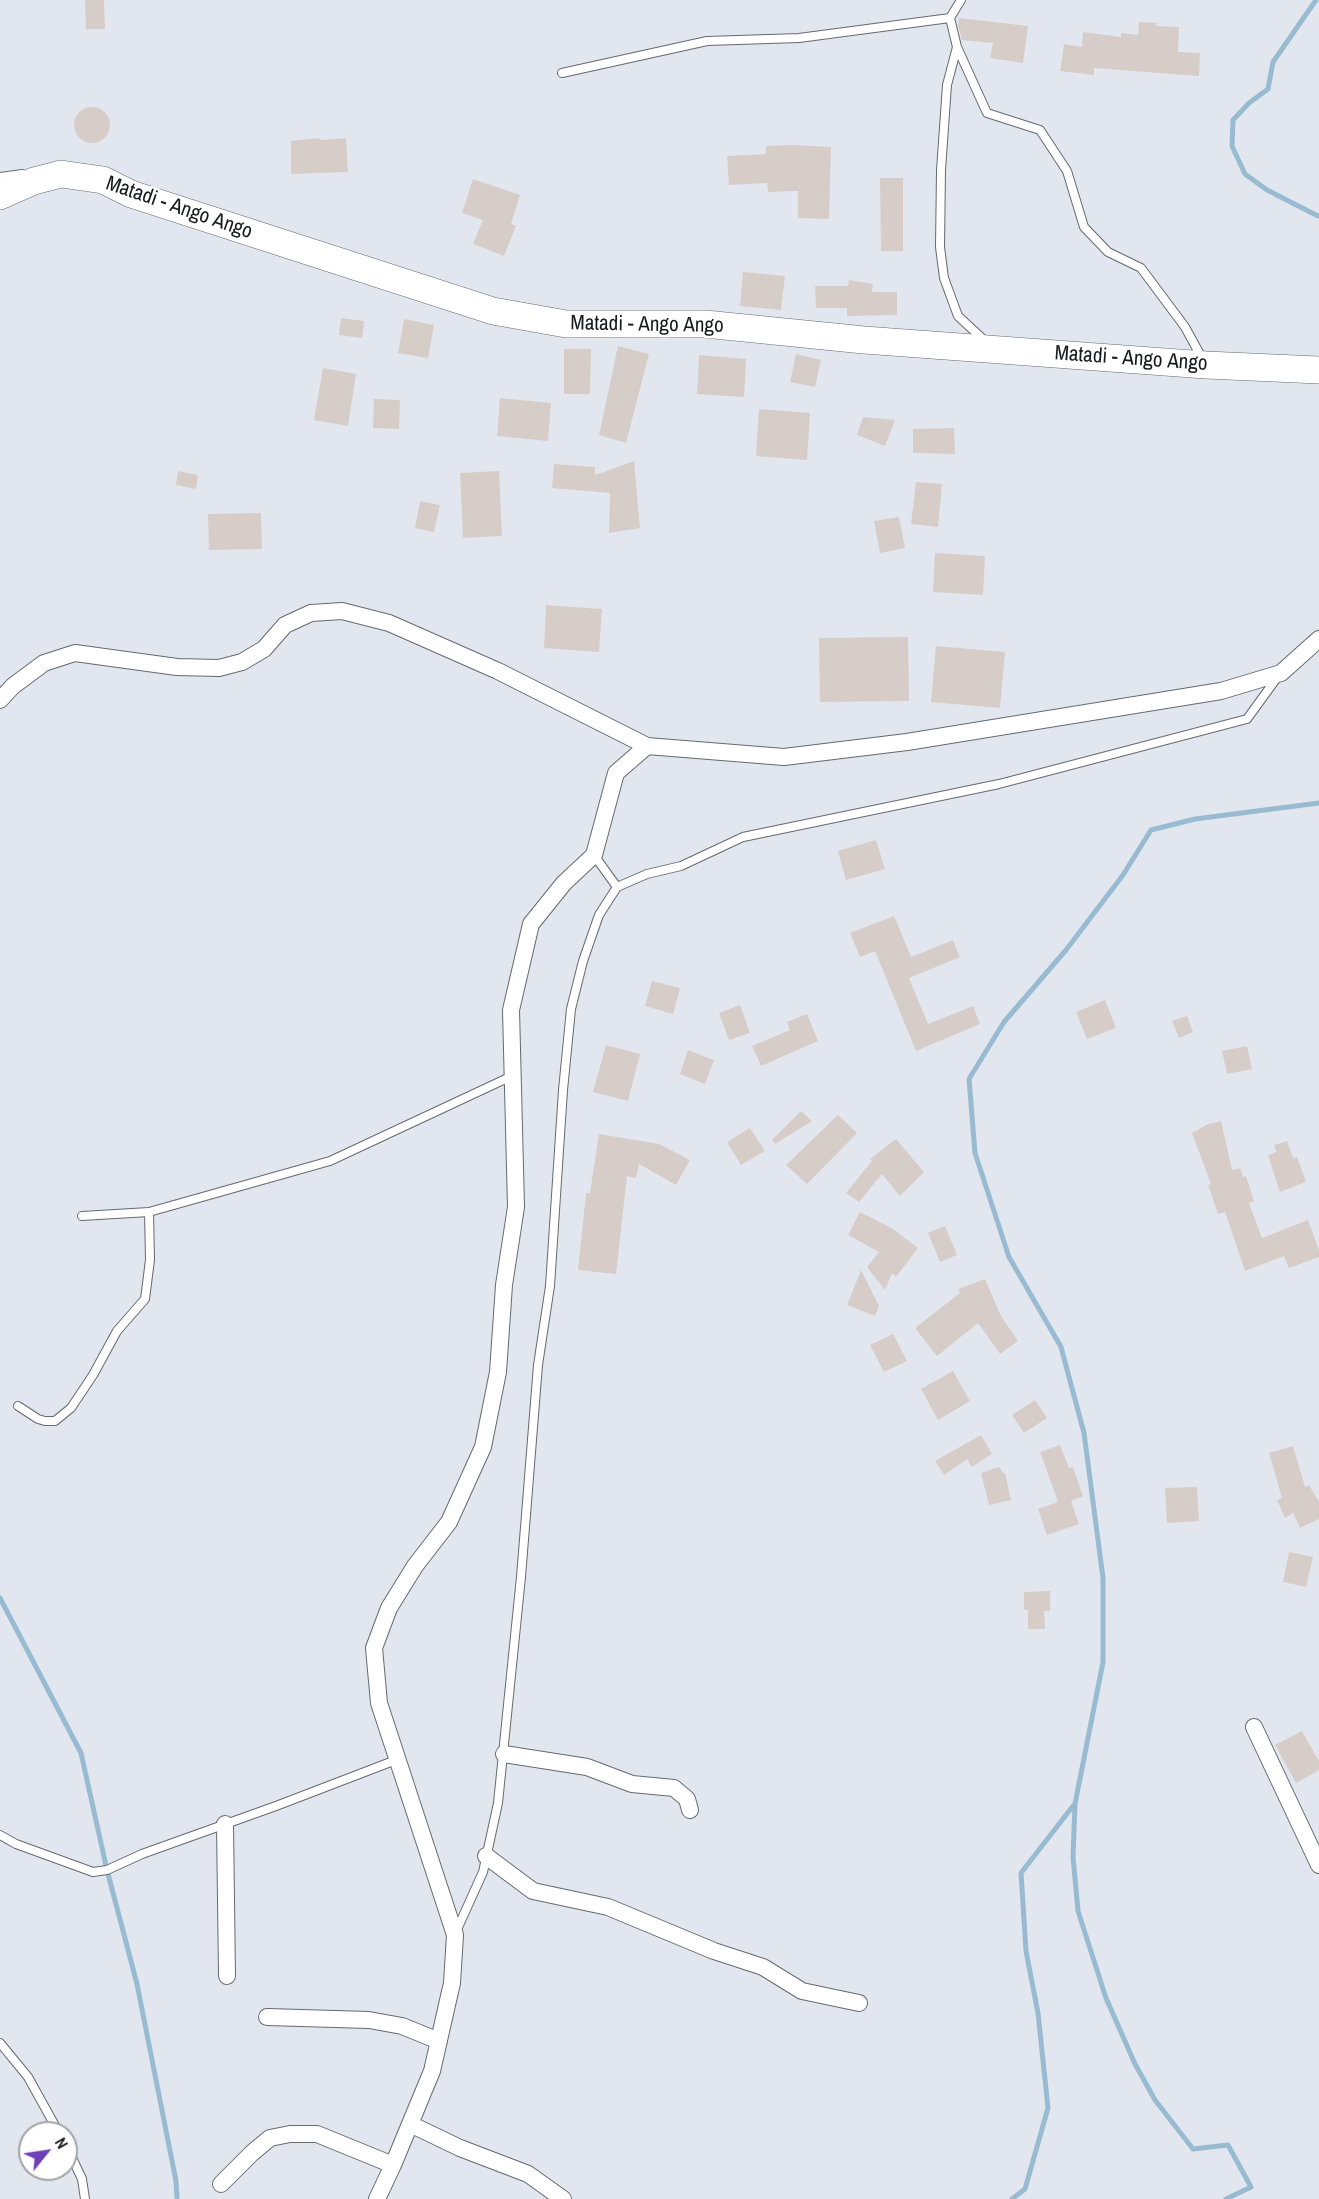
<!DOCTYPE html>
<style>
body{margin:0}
#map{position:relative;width:1319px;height:2199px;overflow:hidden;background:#e2e7ef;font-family:"Archivo Narrow",sans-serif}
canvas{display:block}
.north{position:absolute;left:18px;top:2121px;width:60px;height:60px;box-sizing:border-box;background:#fff;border:2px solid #a3a3a5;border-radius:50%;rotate:60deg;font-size:16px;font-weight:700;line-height:24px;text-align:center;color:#181a1d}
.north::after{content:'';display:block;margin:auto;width:21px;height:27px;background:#6e41b9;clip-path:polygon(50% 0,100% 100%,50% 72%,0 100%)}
</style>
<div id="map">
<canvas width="1319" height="2199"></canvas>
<div class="north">N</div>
</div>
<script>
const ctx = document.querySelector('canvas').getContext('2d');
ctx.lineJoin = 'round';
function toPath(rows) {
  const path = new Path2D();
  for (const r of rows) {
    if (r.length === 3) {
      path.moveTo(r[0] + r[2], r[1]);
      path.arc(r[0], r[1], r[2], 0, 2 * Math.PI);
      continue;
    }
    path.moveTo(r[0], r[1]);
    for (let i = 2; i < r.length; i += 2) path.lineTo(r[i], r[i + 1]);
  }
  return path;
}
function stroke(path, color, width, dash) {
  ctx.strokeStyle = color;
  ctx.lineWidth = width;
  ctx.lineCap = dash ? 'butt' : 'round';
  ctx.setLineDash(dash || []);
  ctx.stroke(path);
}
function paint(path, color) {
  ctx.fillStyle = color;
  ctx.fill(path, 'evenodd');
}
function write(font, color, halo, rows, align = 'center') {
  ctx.font = font + ' "Archivo Narrow",sans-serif';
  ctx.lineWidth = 5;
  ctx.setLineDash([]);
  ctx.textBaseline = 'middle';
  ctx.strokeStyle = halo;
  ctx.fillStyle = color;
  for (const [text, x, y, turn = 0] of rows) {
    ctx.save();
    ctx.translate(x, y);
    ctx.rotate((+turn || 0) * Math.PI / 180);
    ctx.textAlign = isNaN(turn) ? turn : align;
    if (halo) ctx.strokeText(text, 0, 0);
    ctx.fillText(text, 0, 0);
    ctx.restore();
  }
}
const stream = toPath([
 [1316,0,1273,62,1268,89,1249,103,1233,120,1232,146,1245,174,1267,190,1318,216],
 [0,1598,81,1753,107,1870,137,1984,176,2181,177,2199],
 [1012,2199,1025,2189,1048,2108,1038,2013,1026,1951,1021,1873,1073,1806],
 [1226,2199,1251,2187,1228,2145,1193,2149,1155,2100,1135,2064,1106,1998,1078,1911,1073,1857,1075,1804,1103,1662,1103,1578,1084,1433,1061,1347,1009,1257,975,1153,969,1079,1004,1022,1066,950,1123,875,1151,830,1195,819,1319,803]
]);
const building = toPath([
 [85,0,104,0,105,29,86,29],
 [959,18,1028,26,1023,63,990,58,993,43,962,40,958,26],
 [1139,22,1157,23,1156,26,1179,27,1178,52,1200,53,1199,76,1094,68,1094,75,1060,71,1064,44,1082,47,1083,32,1121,37,1121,33,1138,35],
 [92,125,18],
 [319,138,320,140,346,138,348,172,291,174,291,141],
 [793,145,831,147,829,219,798,218,798,191,768,192,767,183,729,185,727,156,766,154,766,146],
 [880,178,903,178,903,251,881,251],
 [473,179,520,195,511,224,516,226,504,256,473,244,483,220,462,213],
 [743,272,785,276,781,310,740,306],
 [849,280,873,284,872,292,897,292,897,315,847,316,847,308,816,308,815,286,848,286],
 [341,318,364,321,362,338,339,335],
 [404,319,434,325,428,358,398,353],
 [618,346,649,354,626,443,599,435],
 [564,349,591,349,590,394,564,394],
 [796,354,821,360,815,387,790,382],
 [699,355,746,359,744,397,697,394],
 [323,368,356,374,348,426,314,420],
 [500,398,551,403,548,441,497,436],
 [374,399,400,400,399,429,373,428],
 [759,409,810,413,807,460,756,456],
 [863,417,895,420,885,446,857,435],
 [954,428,955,454,913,453,913,429],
 [634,461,640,528,609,533,610,493,552,488,554,464,595,467,595,475],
 [178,471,198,475,196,489,176,485],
 [499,471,502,536,463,538,460,473],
 [916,482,942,484,938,527,911,524],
 [420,501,440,505,434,532,415,528],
 [261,513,262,549,209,550,208,514],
 [899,517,905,548,880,553,874,521],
 [935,553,985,556,983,595,933,592],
 [546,605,602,609,599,652,544,648],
 [908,637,909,701,820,702,819,638],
 [936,646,1005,652,1000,708,931,702],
 [876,840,885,869,846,880,838,851],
 [894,916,911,957,953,940,960,957,909,978,928,1024,973,1006,980,1024,916,1051,875,951,860,957,850,933],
 [652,981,680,988,673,1014,645,1006],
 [1105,1000,1116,1028,1087,1039,1076,1012],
 [740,1005,750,1033,729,1040,719,1013],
 [807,1014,818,1041,761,1066,752,1046,790,1030,787,1022],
 [1187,1016,1193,1032,1179,1038,1172,1021],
 [606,1045,640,1054,628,1101,593,1092],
 [1247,1046,1252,1069,1227,1074,1222,1051],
 [688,1050,714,1060,705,1084,680,1074],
 [801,1111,812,1121,775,1144,772,1140],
 [838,1115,857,1133,807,1184,786,1165],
 [1221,1121,1232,1170,1240,1168,1243,1177,1246,1176,1254,1201,1249,1203,1262,1238,1308,1220,1319,1250,1319,1257,1289,1268,1284,1256,1245,1271,1225,1212,1218,1214,1208,1185,1211,1184,1192,1133,1206,1125],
 [750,1128,765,1151,741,1165,727,1142],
 [599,1134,659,1144,690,1160,676,1185,639,1164,636,1178,627,1176,616,1274,578,1270,586,1193,590,1193],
 [896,1139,924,1172,900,1196,882,1174,859,1202,846,1193,872,1161,870,1159],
 [1287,1141,1293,1158,1297,1157,1306,1182,1280,1192,1268,1155,1276,1152,1274,1145],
 [860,1212,893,1229,918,1248,896,1277,892,1273,885,1290,867,1267,879,1252,848,1235],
 [945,1226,957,1255,940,1262,928,1233],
 [861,1270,879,1306,875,1316,847,1305],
 [985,1279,1001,1316,1018,1341,1000,1354,978,1323,937,1356,915,1328,960,1293,958,1289],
 [893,1334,907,1361,884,1372,870,1345],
 [953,1371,970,1401,938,1420,921,1389],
 [1035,1400,1047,1418,1024,1433,1012,1415],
 [981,1435,992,1454,972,1467,967,1459,944,1475,935,1461],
 [1060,1445,1069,1468,1073,1467,1083,1496,1071,1501,1079,1524,1047,1535,1038,1509,1058,1502,1040,1452],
 [1293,1446,1305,1487,1309,1485,1319,1502,1319,1519,1300,1528,1293,1513,1285,1518,1277,1500,1282,1498,1269,1453],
 [999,1467,1003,1473,1005,1473,1011,1500,989,1505,981,1473],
 [1197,1487,1199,1521,1167,1523,1165,1488],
 [1289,1552,1313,1557,1306,1587,1283,1582],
 [1050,1591,1050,1611,1044,1611,1045,1629,1028,1629,1028,1610,1024,1610,1024,1592],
 [1302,1731,1319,1761,1319,1770,1296,1783,1275,1745]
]);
const service = toPath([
 [961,0,950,18,957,47,947,85,941,170,940,247,944,278,958,316,986,342],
 [957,47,987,113,1040,130,1067,171,1084,227,1108,252,1141,268,1185,327,1203,360],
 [562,73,707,41,799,38,950,18],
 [0,177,22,174],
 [594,855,617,887],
 [82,1216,149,1212,330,1161,512,1076],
 [18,1406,38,1419,45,1421,55,1421,71,1408,93,1375,117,1331,145,1299,150,1260,149,1212],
 [0,1835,16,1844,93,1872,107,1870,142,1854,276,1806,396,1760],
 [455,1934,483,1872,498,1803,521,1577,538,1365,550,1286,563,1090,571,1009,583,961,599,915,617,887,647,874,681,866,743,837,999,784,1247,719,1279,675],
 [0,2043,28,2077,59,2133],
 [66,2145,82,2179,85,2199]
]);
const minor = toPath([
 [0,700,13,686,44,663,75,653,177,667,219,668,242,662,264,649,285,625,311,613,342,611,389,623,498,671,647,746],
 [1254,1727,1319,1865],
 [504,1754,587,1767,632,1784,674,1788,687,1799,690,1810],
 [225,1824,227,1976],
 [486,1856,533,1891,608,1907,714,1951,763,1967,802,1991,859,2003],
 [267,2017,369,2020,402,2026,439,2041],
 [410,2124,460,2148,528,2174,563,2199],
 [221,2184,252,2153,270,2138,290,2134,317,2134,393,2165],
 [377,2199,393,2165,432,2071,452,1983,455,1935,379,1703,374,1648,389,1608,415,1566,449,1522,483,1447,498,1372,504,1285,516,1207,511,1010,531,924,564,883,594,855,616,773,647,746,784,757,907,742,1221,691,1281,673,1319,639]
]);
const trunk = toPath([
 [0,196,34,181,61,174,103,180,131,194,493,311,566,324,705,324,864,340,1206,365,1319,370]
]);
const streetNames = [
 ["Matadi - Ango Ango",179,208,19],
 ["Matadi - Ango Ango",647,325,1],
 ["Matadi - Ango Ango",1131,359,4]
];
stroke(stream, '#99bbd2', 5);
paint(building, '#d7cdc8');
stroke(service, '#656970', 10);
stroke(minor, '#656970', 18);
stroke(trunk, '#656970', 28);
stroke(service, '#fff', 8);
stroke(minor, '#fff', 16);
stroke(trunk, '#fff', 27);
write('21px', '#181a1d', '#fff', streetNames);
</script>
